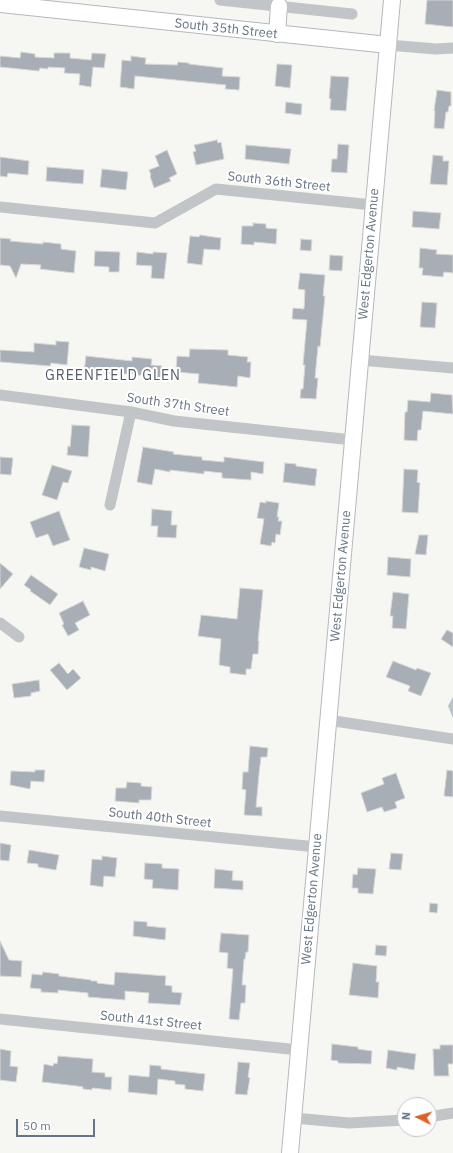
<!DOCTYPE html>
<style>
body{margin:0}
#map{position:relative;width:453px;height:1153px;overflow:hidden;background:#f6f6f2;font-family:"IBM Plex Sans",sans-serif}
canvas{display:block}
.north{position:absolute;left:397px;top:1097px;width:40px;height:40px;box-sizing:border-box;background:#fff;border:1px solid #c2c7cd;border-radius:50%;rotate:275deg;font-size:11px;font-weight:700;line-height:16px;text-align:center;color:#667483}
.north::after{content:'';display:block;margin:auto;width:14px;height:18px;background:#de612a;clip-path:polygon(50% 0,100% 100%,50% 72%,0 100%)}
.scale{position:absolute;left:16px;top:1119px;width:79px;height:18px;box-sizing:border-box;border:2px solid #667483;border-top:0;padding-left:5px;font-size:12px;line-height:14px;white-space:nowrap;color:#667483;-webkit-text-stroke:3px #fff;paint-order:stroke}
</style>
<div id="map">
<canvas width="453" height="1153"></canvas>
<div class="north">N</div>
<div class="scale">50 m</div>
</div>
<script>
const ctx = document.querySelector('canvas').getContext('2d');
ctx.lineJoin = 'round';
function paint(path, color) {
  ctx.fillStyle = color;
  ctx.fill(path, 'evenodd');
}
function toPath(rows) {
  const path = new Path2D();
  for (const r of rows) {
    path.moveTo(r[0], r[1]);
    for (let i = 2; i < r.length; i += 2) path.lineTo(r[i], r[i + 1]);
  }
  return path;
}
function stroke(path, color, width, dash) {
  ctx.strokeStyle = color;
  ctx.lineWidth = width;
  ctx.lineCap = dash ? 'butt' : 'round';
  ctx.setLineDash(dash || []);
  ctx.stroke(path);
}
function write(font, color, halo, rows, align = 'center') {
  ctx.font = font + ' "IBM Plex Sans",sans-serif';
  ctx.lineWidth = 4;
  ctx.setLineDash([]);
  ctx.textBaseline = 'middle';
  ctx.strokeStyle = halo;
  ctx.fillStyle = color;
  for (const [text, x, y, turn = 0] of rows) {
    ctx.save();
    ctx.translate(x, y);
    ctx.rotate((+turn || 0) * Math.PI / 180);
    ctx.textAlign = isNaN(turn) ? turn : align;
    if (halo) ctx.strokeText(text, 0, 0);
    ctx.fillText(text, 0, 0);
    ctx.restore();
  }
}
const water = toPath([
 [453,697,453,718,448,706]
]);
const building = toPath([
 [427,0,453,0,453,27,425,24,427,0],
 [21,52,35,54,35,57,54,58,54,53,70,53,70,58,91,60,92,53,106,54,104,68,93,67,91,87,79,85,80,74,64,73,65,68,48,67,48,69,40,68,39,71,0,67,0,56,20,58,21,52],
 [131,56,146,58,145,64,177,65,178,62,189,63,189,64,223,68,222,76,240,77,239,90,225,89,226,85,135,76,134,89,120,87,122,60,131,61,131,56],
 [277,64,292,65,290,88,275,86,277,64],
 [331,76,349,77,346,111,330,110,331,99,329,98,331,76],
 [437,90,451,92,451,106,449,106,448,112,446,112,444,129,434,128,435,111,434,111,437,90],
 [286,102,302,104,301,115,285,113,286,102],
 [217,140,218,143,221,142,224,159,196,165,193,152,196,151,194,145,217,140],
 [338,144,349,145,347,173,331,172,332,159,337,159,338,144],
 [246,145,291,149,289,164,245,159,246,145],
 [167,150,177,174,169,178,171,181,154,188,150,176,151,175,149,170,159,166,155,156,167,150],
 [433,155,443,156,443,161,449,161,447,185,430,184,433,155],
 [0,157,29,161,28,175,8,173,7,177,0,176,0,157],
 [47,167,84,170,83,184,46,181,47,167],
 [102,169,128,172,126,190,100,187,102,169],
 [413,211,441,213,439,229,412,227,413,211],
 [253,223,266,224,266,228,277,229,276,244,254,242,254,245,241,244,242,226,253,226,253,223],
 [200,235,221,238,220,250,204,249,202,265,187,263,190,236,199,237,200,235],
 [0,238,11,239,10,241,43,244,43,242,61,244,61,249,76,251,74,273,40,269,41,265,21,264,16,278,10,266,0,265,0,238],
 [301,239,312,240,311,251,300,250,301,239],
 [420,248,437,250,436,254,453,255,453,273,444,272,443,277,422,275,423,268,419,268,420,248],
 [95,251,120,252,119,272,109,272,109,267,94,266,95,251],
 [137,252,153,254,153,252,167,253,164,279,151,278,152,266,136,265,137,252],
 [330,255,343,256,342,271,329,270,330,255],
 [300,273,325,275,323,296,325,296,320,347,318,346,315,378,318,378,316,399,300,398,301,389,303,389,305,365,303,365,307,320,292,319,293,308,304,309,305,290,298,289,300,273],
 [422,302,437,303,435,328,420,327,422,302],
 [56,341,69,342,67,365,51,363,50,366,0,362,0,350,34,352,34,343,56,345,56,341],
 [190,349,228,350,228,355,248,357,247,362,251,362,250,378,238,376,237,387,198,383,199,374,176,372,177,356,189,357,190,349],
 [86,356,132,361,132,357,152,359,151,365,162,366,161,379,149,377,149,376,115,373,115,374,97,372,97,374,84,373,86,356],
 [431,393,452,395,453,414,423,411,421,430,418,430,417,441,404,440,405,412,407,412,408,400,430,402,431,393],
 [72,425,90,426,88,457,67,455,68,446,70,447,72,425],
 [143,447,174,452,173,454,202,457,202,460,224,462,224,457,264,462,263,474,251,472,251,480,222,478,222,473,204,471,204,474,170,470,170,472,155,469,152,485,137,482,143,447],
 [0,457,13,458,11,475,0,474,0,457],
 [285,463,296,464,296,466,317,469,315,486,283,482,285,463],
 [52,465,72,471,68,483,63,482,57,500,42,495,52,465],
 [404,469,418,470,417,482,420,483,418,513,402,512,404,469],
 [266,501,279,503,277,517,279,517,278,521,282,521,280,535,276,534,275,543,272,542,271,546,260,544,264,519,257,518,260,502,266,503,266,501],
 [152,509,172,511,171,525,177,525,176,538,157,537,158,526,151,526,152,509],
 [59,511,70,540,53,546,48,534,36,538,30,522,59,511],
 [419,535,428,535,426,555,415,554,419,535],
 [84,548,109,554,105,571,91,567,91,570,79,567,84,548],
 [388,557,411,559,410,577,387,575,388,557],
 [0,563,13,574,0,589,0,563],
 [31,575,58,594,50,605,30,591,31,590,24,585,31,575],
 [240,588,263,590,258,641,259,641,258,654,253,654,251,669,246,669,246,675,230,673,230,667,219,665,221,639,198,636,201,615,237,619,240,588],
 [393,592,409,594,406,629,392,628,393,616,390,616,393,592],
 [83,601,90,615,75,623,79,630,68,636,62,625,64,624,59,613,83,601],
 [447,630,453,633,453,647,441,639,447,630],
 [393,661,416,670,417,668,431,673,421,696,408,691,410,686,386,677,393,661],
 [59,663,68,674,73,669,81,678,67,690,50,670,59,663],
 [39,680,40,691,31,693,31,696,14,698,12,684,39,680],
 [250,746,268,748,267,757,261,757,259,774,256,807,262,807,262,816,244,815,246,790,242,789,243,772,248,772,250,746],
 [35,770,45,770,44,782,31,781,30,789,10,785,11,771,35,772,35,770],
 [447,770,453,771,453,797,444,796,447,770],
 [396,773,405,798,395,802,397,808,384,812,382,807,367,812,361,793,384,784,382,778,396,773],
 [127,782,141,783,141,786,152,787,151,800,139,800,139,803,115,801,116,788,126,788,127,782],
 [0,843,11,845,9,861,0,860,0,843],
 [29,850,59,855,56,870,38,867,38,864,27,863,29,850],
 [391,853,403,854,401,870,389,869,391,853],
 [102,856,117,858,115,877,104,876,103,887,90,885,92,859,102,860,102,856],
 [145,863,162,864,162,868,179,869,178,890,152,888,153,880,144,879,145,863],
 [358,868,376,869,373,894,358,893,358,888,352,888,353,874,357,875,358,868],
 [215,869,233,871,232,880,243,881,243,890,214,888,215,869],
 [430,903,438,904,437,913,429,912,430,903],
 [134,921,147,922,147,926,166,928,165,940,133,936,134,921],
 [221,933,249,935,248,952,246,952,245,959,244,959,242,985,246,985,245,1003,241,1003,239,1020,229,1019,233,969,227,968,228,953,219,952,221,933],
 [0,941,9,960,22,961,21,977,0,976,0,941],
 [376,945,387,946,386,956,375,955,376,945],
 [353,963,377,966,376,982,379,982,378,998,349,995,353,963],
 [43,972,59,974,59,976,91,980,91,981,97,981,97,983,114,985,115,972,166,976,165,985,172,986,172,992,182,993,180,1005,148,1003,149,993,125,991,125,1000,88,997,88,993,58,990,58,993,41,992,41,989,30,988,32,974,42,975,43,972],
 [332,1044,358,1047,358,1049,372,1051,371,1064,338,1063,338,1061,331,1060,332,1044],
 [440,1045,453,1045,453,1064,448,1064,449,1076,434,1076,433,1049,440,1049,440,1045],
 [0,1049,11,1051,10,1066,18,1067,16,1082,0,1080,0,1049],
 [388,1050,416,1054,414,1070,397,1067,397,1070,386,1068,388,1050],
 [58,1056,93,1059,92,1072,105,1073,105,1077,112,1077,111,1090,92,1088,92,1090,83,1089,83,1087,77,1086,42,1082,44,1064,53,1066,54,1063,57,1064,58,1056],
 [238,1062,250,1063,248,1077,250,1078,247,1095,235,1094,238,1062],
 [150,1065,161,1066,161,1069,205,1074,203,1091,185,1089,185,1085,175,1084,175,1081,158,1079,157,1095,128,1092,129,1075,149,1077,150,1065]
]);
const street = toPath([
 [220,0,352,14],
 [388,45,436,49,453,48],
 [0,207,155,223,216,189,373,205],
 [360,360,453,368],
 [0,395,131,412,174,421,353,440],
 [110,505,131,412],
 [0,623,19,637],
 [328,720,453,739],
 [0,816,317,847],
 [0,1019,299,1050],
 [429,1117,453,1113],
 [294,1118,349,1123,405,1120]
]);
const secondary = toPath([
 [0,4,388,45],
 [277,34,279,6],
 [290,1153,392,0]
]);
const streetNames = [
 ["South 35th Street",226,29,6],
 ["South 36th Street",279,182,6],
 ["West Edgerton Avenue",369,254,-85],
 ["South 37th Street",178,405,8],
 ["West Edgerton Avenue",341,576,-85],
 ["South 40th Street",160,818,6],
 ["West Edgerton Avenue",312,899,-85],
 ["South 41st Street",151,1021,6]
];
const neighbourhoodNames = [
 ["GREENFIELD GLEN",113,376]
];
paint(water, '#b9c3c8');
paint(building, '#a8aeb5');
stroke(building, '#d7d7d5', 1);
stroke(secondary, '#b4b8bd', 18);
stroke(street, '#c1c5c8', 11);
stroke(secondary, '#fff', 16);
write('13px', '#667483', '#fff', streetNames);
ctx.letterSpacing = '1px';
write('14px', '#535d68', '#fff', neighbourhoodNames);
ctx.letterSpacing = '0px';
</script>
